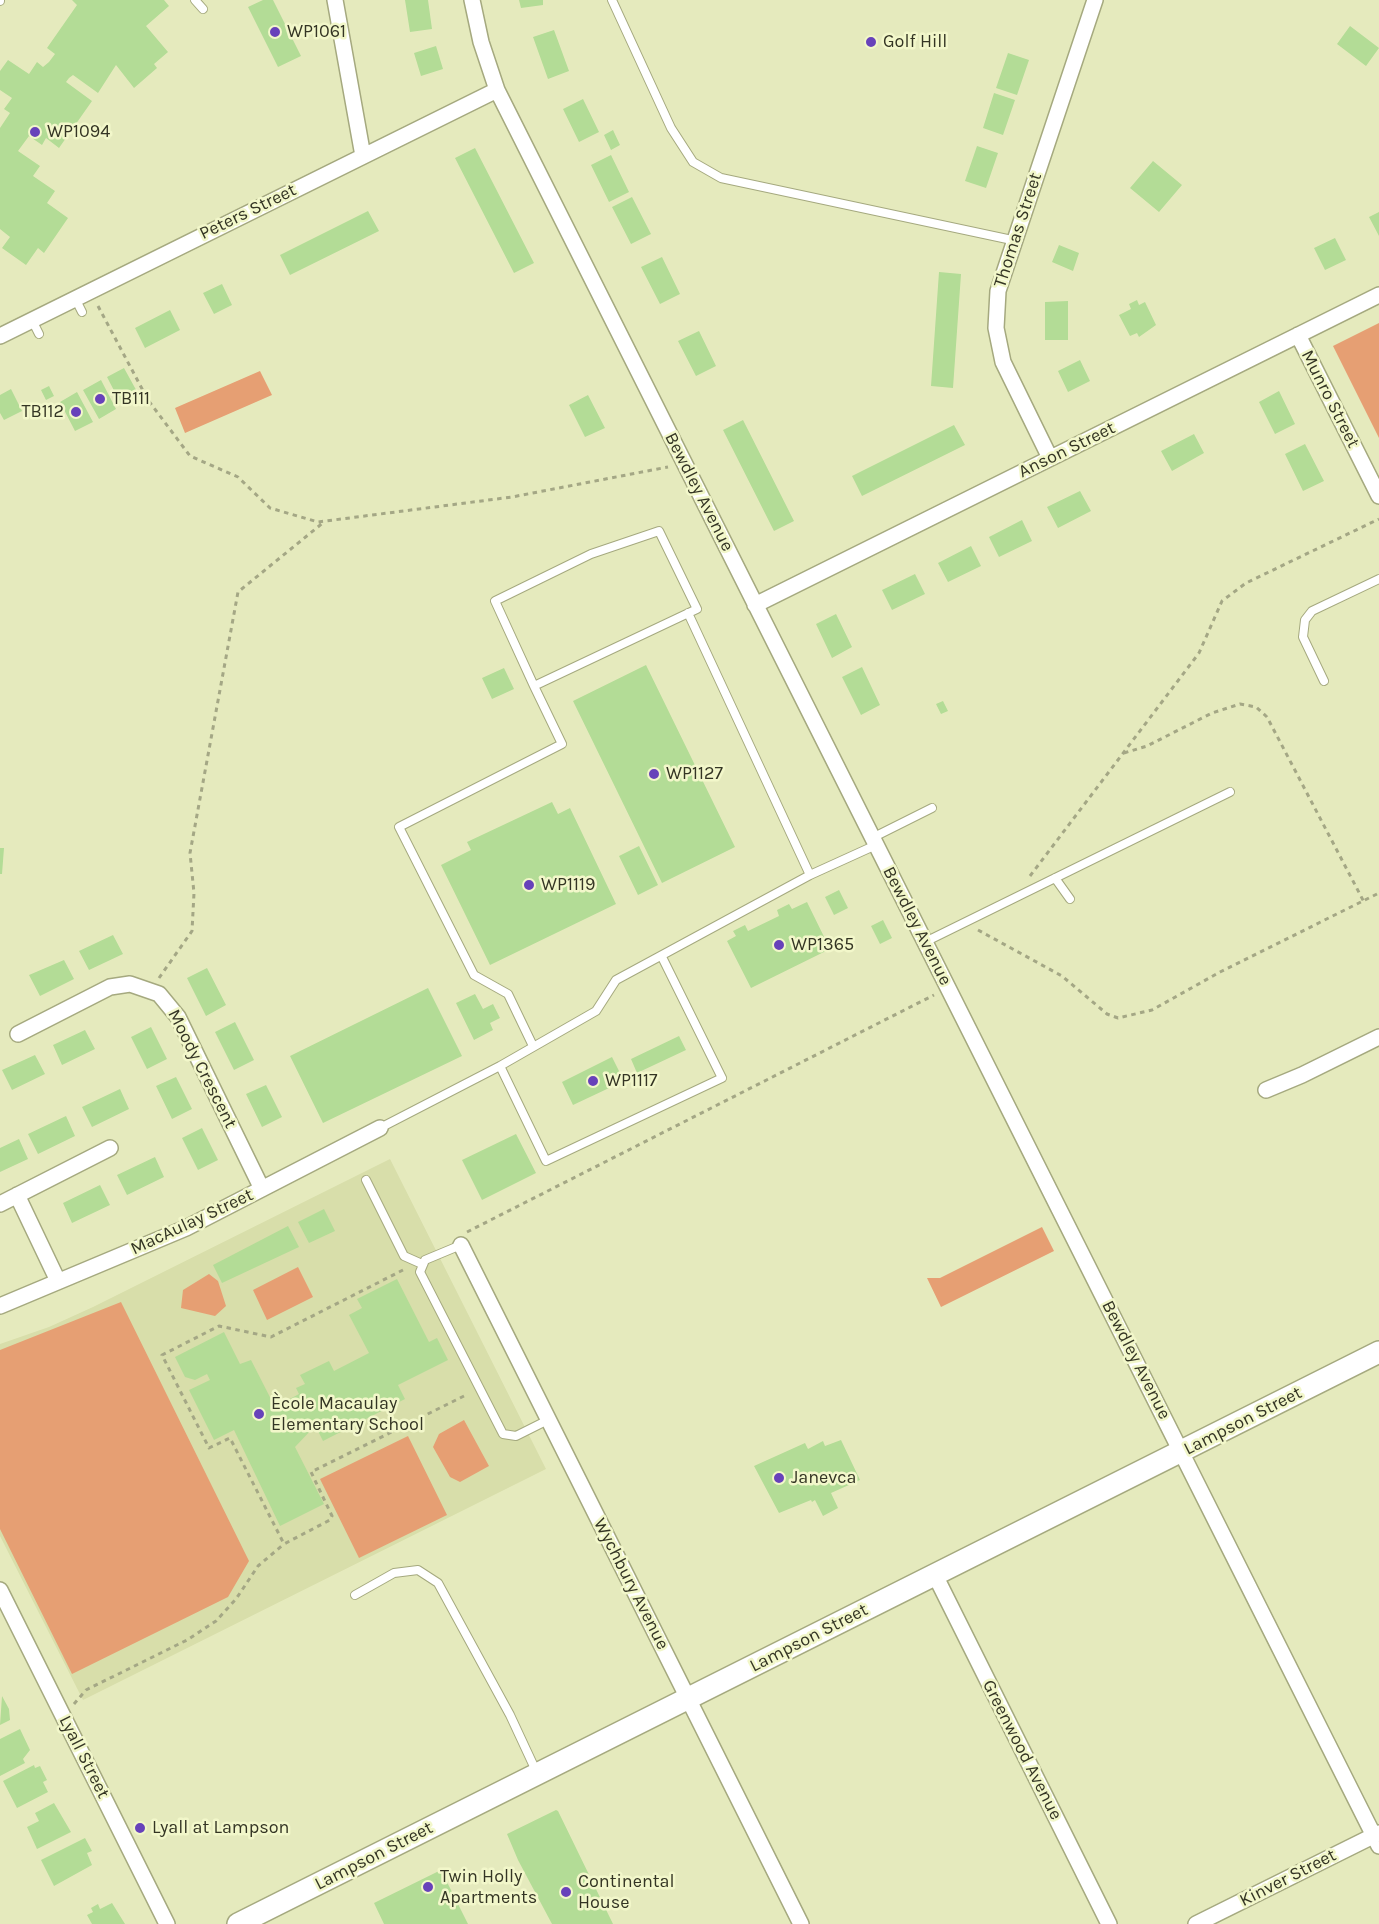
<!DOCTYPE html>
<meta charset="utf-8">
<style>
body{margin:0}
canvas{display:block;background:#e5eabd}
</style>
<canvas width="1379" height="1924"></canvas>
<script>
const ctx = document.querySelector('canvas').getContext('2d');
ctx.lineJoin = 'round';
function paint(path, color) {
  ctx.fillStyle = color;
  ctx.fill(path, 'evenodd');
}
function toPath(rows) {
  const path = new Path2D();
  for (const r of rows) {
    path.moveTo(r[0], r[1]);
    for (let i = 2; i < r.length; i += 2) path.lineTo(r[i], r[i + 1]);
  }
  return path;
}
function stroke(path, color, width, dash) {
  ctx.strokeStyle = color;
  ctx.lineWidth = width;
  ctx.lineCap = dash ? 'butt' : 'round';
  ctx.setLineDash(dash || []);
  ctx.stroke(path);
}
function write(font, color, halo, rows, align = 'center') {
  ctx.font = font + ' Karla,sans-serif';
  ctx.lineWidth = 5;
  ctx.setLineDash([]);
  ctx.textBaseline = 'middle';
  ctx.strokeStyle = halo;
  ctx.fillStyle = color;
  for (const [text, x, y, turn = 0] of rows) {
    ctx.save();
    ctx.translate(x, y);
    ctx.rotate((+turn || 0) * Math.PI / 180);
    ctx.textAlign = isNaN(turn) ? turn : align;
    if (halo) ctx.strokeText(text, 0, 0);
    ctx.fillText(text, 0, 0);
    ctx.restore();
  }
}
const built = toPath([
 [390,1159,546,1469,83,1700,0,1536,0,1344,49,1327,93,1307]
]);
const green = toPath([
 [1379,323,1379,438,1333,346],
 [260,371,272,395,185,433,175,408],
 [1042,1227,1054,1251,941,1307,927,1278,940,1278],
 [298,1267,313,1297,267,1320,253,1290],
 [209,1274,218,1281,226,1306,215,1316,181,1308,183,1290],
 [121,1302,249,1561,228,1597,72,1674,0,1529,0,1350],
 [464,1420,489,1466,460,1482,450,1477,433,1447,439,1434],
 [408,1436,447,1515,359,1558,320,1479]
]);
const building = toPath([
 [72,0,164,0,169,6,146,26,168,52,154,64,157,68,134,88,116,65,98,93,73,75,69,78,66,82,92,101,59,148,46,138,42,145,29,136,18,151,40,166,33,176,55,191,47,203,68,218,44,253,38,248,26,265,2,248,10,237,0,229,0,128,10,113,4,109,12,98,0,90,0,71,8,60,29,74,37,62,43,67,49,62,55,54,47,48,77,5],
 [263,0,273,0,301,56,278,67,248,7],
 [405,0,428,0,432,29,410,32],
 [519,0,543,0,543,5,521,8],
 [1350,26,1379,48,1366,66,1337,44],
 [554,30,569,71,548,79,533,37],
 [436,46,443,69,421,76,414,53],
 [1008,53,1029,60,1017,95,996,88],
 [994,93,1015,100,1003,135,983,128],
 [583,99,599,132,579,142,563,109],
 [613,130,620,145,611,150,604,135],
 [977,146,998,153,986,188,965,181],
 [475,148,534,263,514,273,455,158],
 [611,155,629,192,609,202,591,165],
 [1153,161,1182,185,1159,212,1130,188],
 [632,197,651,234,631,244,612,207],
 [368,211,379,231,290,275,280,255],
 [1379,212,1379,236,1369,217],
 [1335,238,1346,260,1325,270,1314,248],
 [1059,245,1079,253,1073,271,1052,262],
 [662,257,680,294,660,304,641,267],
 [939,272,961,274,953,388,931,386],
 [222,284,232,305,214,314,203,293],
 [1137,300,1139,305,1145,302,1156,325,1139,337,1137,333,1130,336,1119,315,1131,309,1129,304],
 [1068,301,1068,340,1045,340,1045,302],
 [170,310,180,330,145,348,135,328],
 [699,331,716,366,696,376,678,341],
 [1080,360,1090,381,1068,392,1058,371],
 [124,368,140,397,122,406,107,377],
 [101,380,116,409,99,419,83,390],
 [49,386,54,396,46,400,41,390],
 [11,389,22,411,4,420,0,413,0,395],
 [1279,391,1295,424,1275,434,1259,402],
 [77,392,93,422,75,431,60,402],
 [588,395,605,428,585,437,569,405],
 [743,420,794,521,774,531,723,430],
 [954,425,965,445,862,496,852,476],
 [1194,434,1204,453,1172,471,1161,451],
 [1305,444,1324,481,1303,491,1285,454],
 [1080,491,1091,511,1058,528,1047,507],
 [1022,520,1032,541,999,557,989,537],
 [971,546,981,566,948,582,938,563],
 [915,574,925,594,892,610,882,590],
 [836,614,852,647,832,658,816,624],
 [646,665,735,847,662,883,573,701],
 [862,667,880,705,861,715,842,677],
 [504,668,514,689,492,699,482,678],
 [943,701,948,711,941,714,936,704],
 [552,802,558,814,570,808,616,904,490,965,441,865,471,850,467,842],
 [639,846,658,885,638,895,619,856],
 [0,848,4,848,2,874,0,874],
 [839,890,848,908,834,915,825,897],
 [807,902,830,949,751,988,727,941,736,936,733,931,745,925,748,931,779,916,777,910,789,904,792,909],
 [883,920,892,938,880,944,871,926],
 [113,935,123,954,89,970,79,951],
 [64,960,74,979,40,996,29,975],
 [207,968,226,1005,206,1016,187,978],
 [428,988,462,1056,323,1123,290,1056],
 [475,994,483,1009,493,1004,500,1018,490,1023,493,1030,474,1040,456,1003],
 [235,1022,254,1060,234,1070,215,1032],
 [151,1027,167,1059,147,1069,131,1037],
 [85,1030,95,1049,62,1065,53,1045],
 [679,1036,686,1050,637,1073,631,1059],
 [35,1055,45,1074,12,1090,2,1070],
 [612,1057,624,1081,573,1105,562,1082],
 [176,1077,192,1109,172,1119,156,1086],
 [266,1085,282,1117,262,1127,246,1094],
 [120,1089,129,1109,92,1127,82,1107],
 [66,1116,75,1136,38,1154,28,1134],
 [202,1128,218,1160,198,1170,182,1138],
 [516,1134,536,1173,482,1200,462,1160],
 [19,1139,28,1159,0,1172,0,1148],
 [155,1157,164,1177,127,1195,117,1175],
 [100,1185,110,1205,72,1223,63,1203],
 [324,1209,335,1231,309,1243,298,1222],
 [288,1226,299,1247,222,1283,213,1265],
 [397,1279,429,1342,437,1338,448,1360,398,1385,405,1399,323,1441,314,1423,311,1425,313,1428,295,1447,324,1504,280,1526,234,1430,214,1440,189,1390,210,1380,207,1374,195,1380,185,1377,175,1357,224,1332,240,1364,251,1360,275,1407,299,1394,296,1388,305,1384,300,1375,329,1361,334,1371,369,1353,349,1315,362,1308,357,1299],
 [841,1440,860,1480,831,1493,838,1508,823,1516,815,1500,812,1502,811,1500,779,1513,754,1466,805,1443,808,1449,823,1441,825,1446],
 [2,1696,9,1709,10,1720,0,1725],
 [20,1729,30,1750,23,1759,25,1763,0,1776,0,1739],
 [34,1765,35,1768,40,1766,47,1780,43,1782,48,1792,17,1808,3,1781],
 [54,1803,71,1832,37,1849,27,1827,39,1821,35,1813],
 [556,1810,558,1811,613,1924,552,1924,518,1860,507,1834],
 [85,1838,92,1851,87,1853,92,1865,54,1886,41,1860],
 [441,1870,468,1924,384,1924,374,1903],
 [112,1903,125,1924,92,1924,87,1915,93,1912,91,1908,98,1904,100,1909]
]);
const path = toPath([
 [98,306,148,400,190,456,238,477,270,508,318,522,512,497,668,467],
 [1124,753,1147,746,1212,713,1240,704,1256,707,1267,717,1277,736,1364,902],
 [1030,876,1199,653,1222,601,1246,583,1379,519],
 [978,930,1062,976,1107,1014,1118,1018,1152,1010,1220,972,1379,893],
 [159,978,192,931,194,893,190,853,238,592,324,522],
 [467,1232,934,995],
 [403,1270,271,1337,219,1326,162,1355,209,1448,230,1438,284,1544,330,1520,332,1516,311,1472,468,1394],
 [74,1704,86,1690,187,1640,216,1621,236,1599,258,1566,284,1544]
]);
const lane = toPath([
 [195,0,203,9],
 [612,0,671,128,693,162,721,178,1012,240],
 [0,1,0,0],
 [75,298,82,312],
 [32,320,39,334],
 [688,613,810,875],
 [1324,681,1303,637,1305,620,1312,611,1379,579],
 [872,838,932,808],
 [1055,878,1070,899],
 [925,942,1230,792],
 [533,1046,508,994,474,975,399,827,562,744,534,686,495,601,591,554,659,531,697,609,534,686],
 [500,1066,546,1161,722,1078,662,957],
 [380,1128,500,1066,596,1011,616,980,810,875,876,845],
 [366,1180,404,1256,422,1264],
 [461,1245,425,1260,420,1272,503,1434,516,1436,548,1420],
 [355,1595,394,1573,418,1570,438,1583,510,1715,537,1773]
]);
const street = toPath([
 [335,0,363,156],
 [472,0,481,42,497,90,1379,1846],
 [1298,335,1379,496],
 [0,336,497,90],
 [1050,458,1003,362,996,328,998,291,1095,0],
 [755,605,1379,295],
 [18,1034,110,987,130,984,159,994,178,1017,262,1189],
 [1266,1090,1302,1075,1379,1037],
 [17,1195,58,1281],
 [0,1204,110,1148],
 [461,1245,801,1924],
 [0,1306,186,1228,380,1128],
 [935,1575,1109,1924],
 [0,1590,167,1924],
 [1196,1924,1379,1833]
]);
const secondary = toPath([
 [238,1924,1379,1352]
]);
const markers = [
 [275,32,6,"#6742ba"],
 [871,42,6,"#6742ba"],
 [35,132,6,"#6742ba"],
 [100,399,6,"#6742ba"],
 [76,412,6,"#6742ba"],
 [654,774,6,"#6742ba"],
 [529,885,6,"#6742ba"],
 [779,945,6,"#6742ba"],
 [593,1081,6,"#6742ba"],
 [259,1414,6,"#6742ba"],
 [779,1478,6,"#6742ba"],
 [140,1828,6,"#6742ba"],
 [428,1887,6,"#6742ba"],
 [566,1892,6,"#6742ba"]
];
const poiNames = [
 ["WP1061",287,32],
 ["Golf Hill",883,42],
 ["WP1094",47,132],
 ["TB111",112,399],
 ["TB112",64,412,"right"],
 ["WP1127",666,774],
 ["WP1119",541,885],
 ["WP1365",791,945],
 ["WP1117",605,1081],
 ["Ècole Macaulay",271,1404],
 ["Elementary School",271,1425],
 ["Janevca",791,1478],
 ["Lyall at Lampson",152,1828],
 ["Twin Holly",440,1877],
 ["Apartments",440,1898],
 ["Continental",578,1882],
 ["House",578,1903]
];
const streetNames = [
 ["Peters Street",248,212,-26],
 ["Thomas Street",1018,230,-72],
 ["Munro Street",1330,399,63],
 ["Anson Street",1067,450,-26],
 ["Bewdley Avenue",699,492,63],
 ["Bewdley Avenue",917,926,63],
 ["Moody Crescent",202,1069,63],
 ["MacAulay Street",192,1222,-25],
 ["Bewdley Avenue",1136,1360,63],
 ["Lampson Street",1243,1421,-27],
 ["Wychbury Avenue",631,1584,63],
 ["Lampson Street",809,1638,-27],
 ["Greenwood Avenue",1022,1750,63],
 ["Lyall Street",84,1757,63],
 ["Lampson Street",374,1856,-27],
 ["Kinver Street",1288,1878,-27]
];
paint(built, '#d8deaa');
paint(green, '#e69f73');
paint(building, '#b3dc96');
stroke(lane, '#a5a97f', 10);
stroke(street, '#a5a97f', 18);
stroke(secondary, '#a5a97f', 24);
stroke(path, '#a4a785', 3, [4.5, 4.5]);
stroke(lane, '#fff', 8);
stroke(street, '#fff', 15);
stroke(secondary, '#fff', 21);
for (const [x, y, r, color] of markers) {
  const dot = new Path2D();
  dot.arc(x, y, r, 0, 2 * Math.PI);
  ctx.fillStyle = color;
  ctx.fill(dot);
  stroke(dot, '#f2f7ca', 2);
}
write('18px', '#343524', '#f2f7ca', poiNames, 'left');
write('18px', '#343524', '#f2f7ca', streetNames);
</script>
